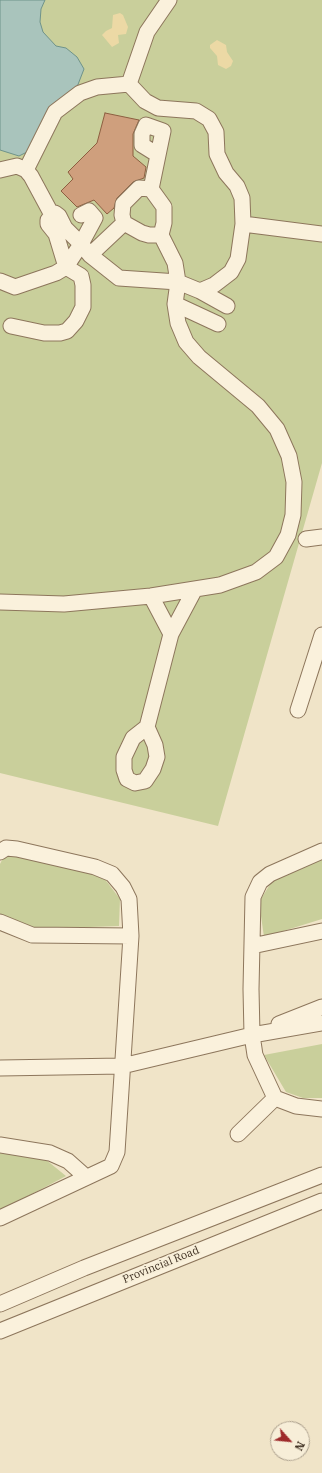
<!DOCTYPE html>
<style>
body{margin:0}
#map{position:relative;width:322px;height:1473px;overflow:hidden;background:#f0e4c8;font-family:"IBM Plex Serif",serif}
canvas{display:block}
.north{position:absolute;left:270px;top:1421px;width:40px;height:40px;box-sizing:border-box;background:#f7eed8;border:1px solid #ada18e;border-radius:50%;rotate:117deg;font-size:11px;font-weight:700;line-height:16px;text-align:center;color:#3d2e20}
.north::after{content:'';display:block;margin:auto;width:14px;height:18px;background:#9e2a2b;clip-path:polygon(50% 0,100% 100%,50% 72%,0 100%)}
</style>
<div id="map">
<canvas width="322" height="1473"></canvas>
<div class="north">N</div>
</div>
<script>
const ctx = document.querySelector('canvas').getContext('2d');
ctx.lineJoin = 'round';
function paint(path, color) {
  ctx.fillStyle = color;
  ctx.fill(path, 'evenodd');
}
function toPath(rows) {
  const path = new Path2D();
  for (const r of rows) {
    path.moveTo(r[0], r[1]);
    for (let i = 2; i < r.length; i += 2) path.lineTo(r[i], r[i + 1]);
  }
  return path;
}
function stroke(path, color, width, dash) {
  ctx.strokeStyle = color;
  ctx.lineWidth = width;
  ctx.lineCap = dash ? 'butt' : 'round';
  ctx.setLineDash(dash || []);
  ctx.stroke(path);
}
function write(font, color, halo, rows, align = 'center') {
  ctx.font = font + ' "IBM Plex Serif",serif';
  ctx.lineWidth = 3.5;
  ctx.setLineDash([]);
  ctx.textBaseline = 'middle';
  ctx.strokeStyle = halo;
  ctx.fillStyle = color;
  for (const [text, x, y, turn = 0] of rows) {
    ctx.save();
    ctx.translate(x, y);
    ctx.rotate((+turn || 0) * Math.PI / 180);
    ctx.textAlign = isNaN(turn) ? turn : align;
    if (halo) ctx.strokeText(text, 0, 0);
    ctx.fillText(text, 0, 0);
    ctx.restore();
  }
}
const green = toPath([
 [0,0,322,0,322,463,218,826,0,773],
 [17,852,104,878,120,899,119,926,32,929,0,916,0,864,3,858],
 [322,858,322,919,264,937,259,902,274,878],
 [322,1044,322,1098,303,1098,286,1092,264,1055],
 [0,1153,45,1159,66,1176,0,1211]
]);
const sand = toPath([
 [120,13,123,15,128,27,126,34,118,35,119,43,112,47,102,35,106,31,112,28,113,15],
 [217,40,226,45,227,52,233,61,231,66,226,69,218,65,217,56,210,48,210,45]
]);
const water = toPath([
 [0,0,45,0,41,9,40,22,43,32,56,46,66,48,77,57,84,69,77,87,29,151,19,156,0,150,0,0]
]);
const building = toPath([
 [105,113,139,120,133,134,133,156,146,167,144,178,133,182,117,198,114,208,107,214,94,200,77,207,61,191,73,179,68,172,97,143,105,113]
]);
const minor = toPath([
 [129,84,147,32,169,0],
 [0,170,17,166,26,170,31,176,52,215],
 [26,170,55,112,80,93,97,87,129,84],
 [151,189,163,131,146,125,142,134,142,145,158,155],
 [243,224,322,234],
 [56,234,48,224,48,220,55,213,59,216,65,228,81,244,90,255,119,278,178,282,200,291,214,285,231,272,238,259,243,224,242,198,237,186,226,173,217,154,216,132,209,119,196,111,158,108,145,101,129,84],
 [90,255,124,223],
 [0,281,15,287,56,273,66,267,81,244,95,218,89,211,81,215],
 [200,291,227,306],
 [175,304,218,324],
 [11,326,44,333,60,333,67,331,76,321,83,307,83,285,81,276,66,267,56,234,64,229],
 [306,539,322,537],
 [151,596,171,634,195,589],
 [0,602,64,604,151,596,220,585,256,572,276,557,288,535,293,515,294,482,289,456,277,429,258,406,199,357,186,342,178,323,175,304,178,282,175,263,161,235,164,223,164,207,151,189,139,188,123,204,122,215,124,223,142,233,149,235,161,235],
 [298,710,322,635],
 [147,727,155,745,157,757,153,769,145,781,135,783,127,779,124,770,124,757,133,738,147,727,171,634],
 [322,851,270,874,260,882,253,897,251,989,252,1035,255,1055,275,1098,296,1106,322,1109],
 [0,852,6,848,17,849,95,867,112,874,123,887,129,899,131,936,117,1152,111,1166,0,1218],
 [0,922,32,935,131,936],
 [252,946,322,931],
 [279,1024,322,1007],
 [0,1068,122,1066,252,1035,322,1023],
 [238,1134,275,1098],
 [0,1145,50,1153,68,1161,86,1177],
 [0,1304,84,1268,322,1175],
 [0,1331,322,1201]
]);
const streetNames = [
 ["Provincial Road",161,1265,-22]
];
paint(green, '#c9cf9b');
paint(sand, '#ecd9a5');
paint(water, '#a9c4bc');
stroke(water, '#6f938a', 1);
paint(building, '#cf9f7d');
stroke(building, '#8d5f41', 1);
stroke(minor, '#8d765c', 17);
stroke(minor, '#faf1dc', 15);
write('11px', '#3d2e20', '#f7eed8', streetNames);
</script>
